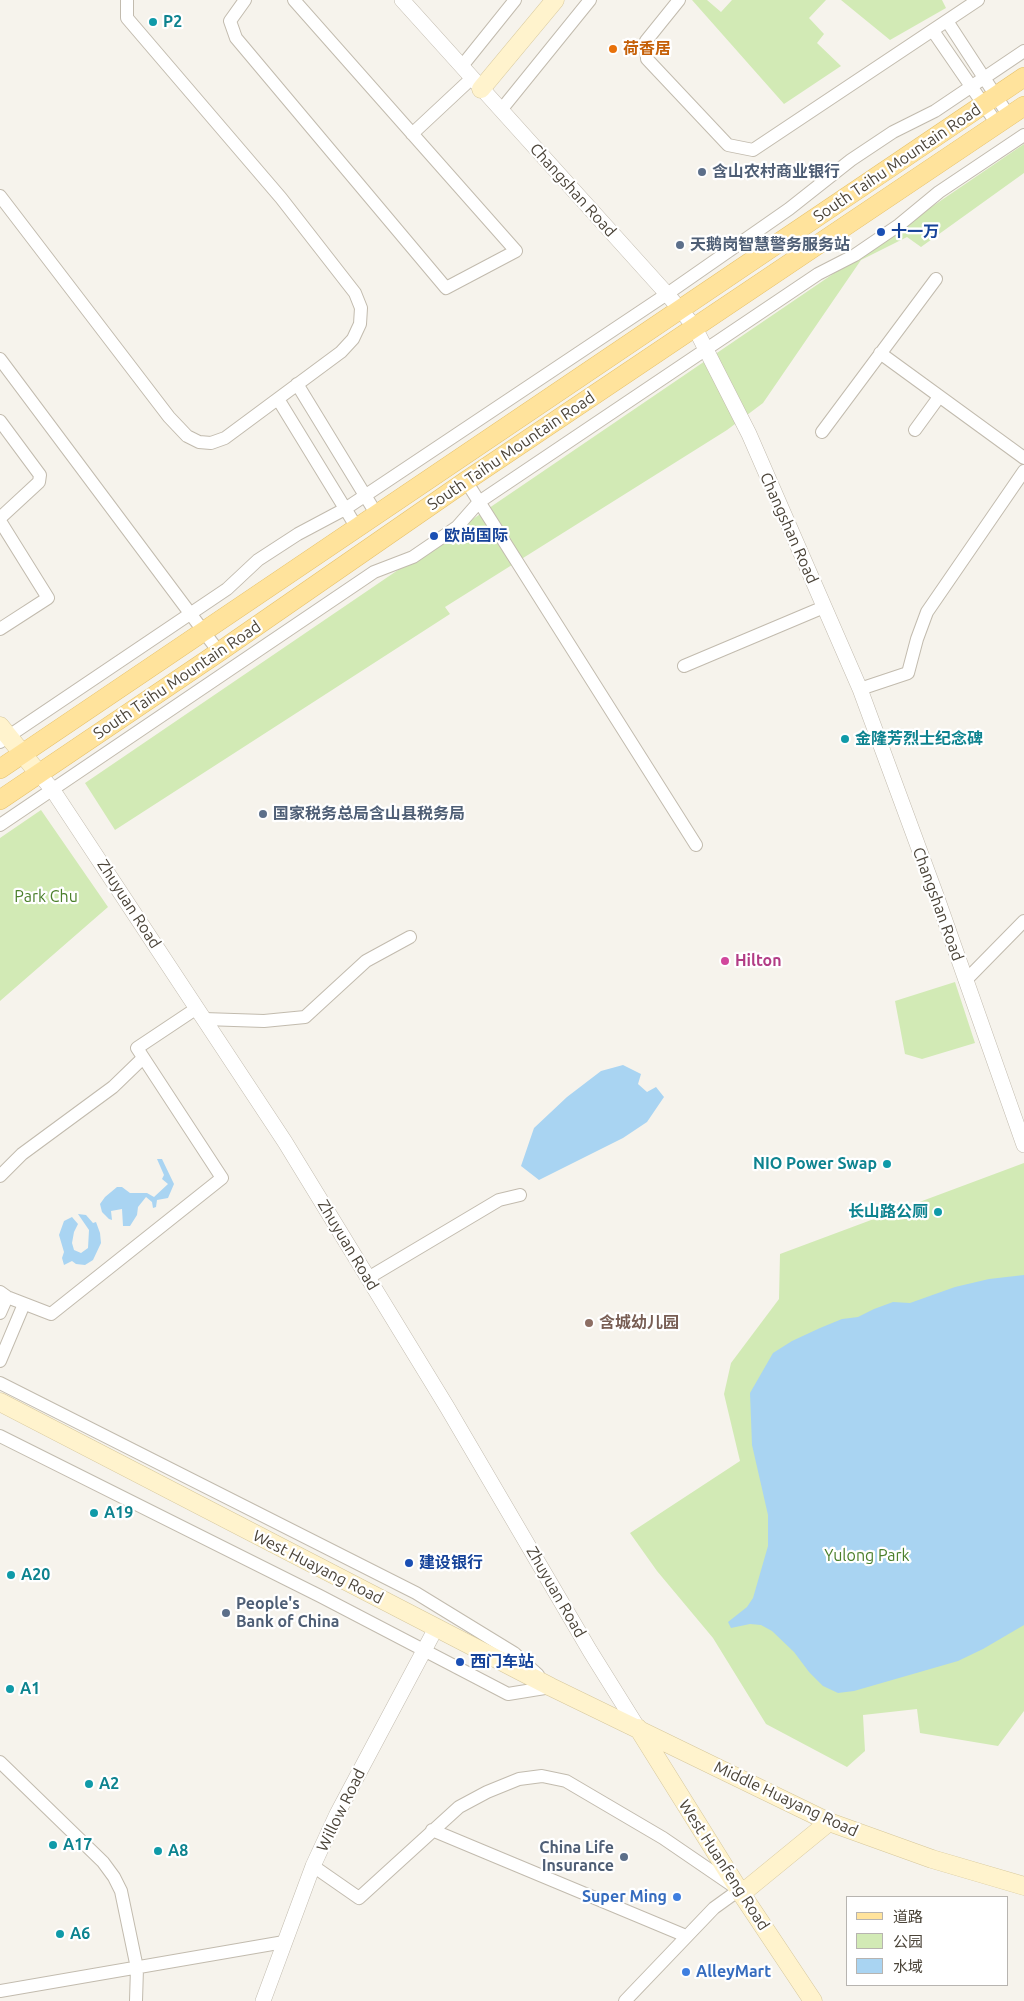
<!DOCTYPE html>
<meta charset="utf-8">
<style>
body{margin:0}
#map{position:relative;width:1024px;height:2001px;overflow:hidden;background:#f6f3ec;font-family:Ubuntu,"Noto Sans SC",sans-serif}
canvas{display:block}
.legend{position:absolute;left:846px;top:1896px;width:162px;height:90px;box-sizing:border-box;background:#fff;border:1px solid #b7b4b0;margin:0;padding:6px 9px;list-style:none;font-size:15px;color:#4b4439}
.legend li{display:flex;align-items:center;gap:10px;height:25px}
.legend b{width:25px;border:1px solid #b7b4b0}
</style>
<div id="map">
<canvas width="1024" height="2001"></canvas>
<ul class="legend">
<li><b style="height:6px;background:#ffe39c"></b>道路</li>
<li><b style="height:14px;background:#d2eab5"></b>公园</li>
<li><b style="height:14px;background:#a9d4f2"></b>水域</li>
</ul>
</div>
<script>
const ctx = document.querySelector('canvas').getContext('2d');
ctx.lineJoin = 'round';
function paint(path, color) {
  ctx.fillStyle = color;
  ctx.fill(path, 'evenodd');
}
function toPath(rows) {
  const path = new Path2D();
  for (const r of rows) {
    path.moveTo(r[0], r[1]);
    for (let i = 2; i < r.length; i += 2) path.lineTo(r[i], r[i + 1]);
  }
  return path;
}
function stroke(path, color, width, dash) {
  ctx.strokeStyle = color;
  ctx.lineWidth = width;
  ctx.lineCap = dash ? 'butt' : 'round';
  ctx.setLineDash(dash || []);
  ctx.stroke(path);
}
function write(font, color, halo, rows, align = 'center') {
  ctx.font = font + ' Ubuntu,"Noto Sans SC",sans-serif';
  ctx.lineWidth = 4.5;
  ctx.setLineDash([]);
  ctx.textBaseline = 'middle';
  ctx.strokeStyle = halo;
  ctx.fillStyle = color;
  for (const [text, x, y, turn = 0] of rows) {
    ctx.save();
    ctx.translate(x, y);
    ctx.rotate((+turn || 0) * Math.PI / 180);
    ctx.textAlign = isNaN(turn) ? turn : align;
    if (halo) ctx.strokeText(text, 0, 0);
    ctx.fillText(text, 0, 0);
    ctx.restore();
  }
}
const green = toPath([
 [692,0,707,0,721,12,732,0,826,0,809,18,824,34,817,43,841,66,784,104],
 [841,0,942,0,946,8,890,40],
 [1024,144,1024,173,921,247,907,237,861,260,763,403,727,430,445,607,450,614,115,830,85,783],
 [41,810,108,907,0,1001,0,838],
 [955,982,975,1043,922,1059,905,1054,895,1001],
 [1024,1163,1024,1711,998,1746,920,1733,917,1709,863,1715,865,1751,847,1767,766,1724,713,1638,657,1571,630,1533,740,1461,724,1394,731,1363,779,1299,780,1254]
]);
const water = toPath([
 [623,1065,641,1074,638,1084,647,1092,656,1087,664,1097,647,1122,623,1138,539,1180,521,1166,534,1128,567,1097,601,1071],
 [157,1159,162,1159,174,1184,168,1198,157,1200,156,1207,153,1208,152,1202,146,1197,138,1207,137,1215,130,1226,123,1226,122,1209,111,1211,112,1220,109,1219,102,1212,100,1204,105,1197,117,1187,122,1187,130,1193,147,1193,154,1197,168,1184,162,1179,164,1175],
 [78,1214,86,1215,93,1223,96,1222,100,1233,101,1243,93,1260,85,1265,76,1264,72,1261,64,1265,62,1258,64,1252,59,1235,64,1221,72,1217,78,1224,74,1232,72,1243,74,1250,81,1253,88,1248,89,1230],
 [1024,1275,1024,1625,983,1649,958,1661,854,1691,838,1693,823,1686,809,1672,794,1652,772,1631,761,1625,750,1624,731,1628,728,1622,747,1607,753,1598,768,1546,768,1515,752,1445,750,1393,773,1353,792,1341,820,1328,842,1319,858,1317,874,1309,893,1302,910,1303,955,1287,989,1279]
]);
const minor = toPath([
 [245,0,230,21,236,38,446,288,516,251,294,0],
 [679,0,646,41,647,59,728,145,753,150,978,0],
 [947,21,1009,116],
 [933,31,997,124],
 [462,66,515,0],
 [501,110,590,0],
 [412,134,472,78],
 [0,196,169,417,187,436,199,442,211,443,225,438,341,352,353,339,360,324,361,308,355,293,281,198,127,18,127,0],
 [880,353,1024,458],
 [0,359,219,652],
 [297,384,377,515],
 [278,399,357,528],
 [0,421,40,475,39,482,0,518],
 [915,430,939,397],
 [822,432,936,279],
 [466,481,696,845],
 [0,521,48,598,0,629],
 [684,666,824,607],
 [860,689,908,673,917,639,927,612,1024,471],
 [0,742,227,589,258,560,298,534,345,509,667,294,789,209,851,160,893,132,935,111,1024,51],
 [0,825,374,572,413,557,457,527,479,502,818,274,855,255,899,225,939,192,1024,135],
 [966,980,1024,921],
 [204,1019,264,1021,305,1017,366,961,410,937],
 [0,1176,22,1154,113,1087,143,1058],
 [368,1278,499,1200,520,1195],
 [0,1292,7,1297,51,1314,222,1178,137,1048,197,1008],
 [0,1313,7,1297],
 [0,1361,24,1304],
 [0,1383,416,1593,514,1653,538,1675],
 [0,1436,320,1596,508,1694,551,1687],
 [0,1762,103,1862,114,1877,121,1891,137,1968,136,2001],
 [432,1830,686,1936],
 [313,1866,359,1898,459,1807,487,1792,519,1779,542,1776,566,1781,663,1838,739,1890,714,1908,625,2001],
 [0,1991,284,1942]
]);
const tertiary = toPath([
 [402,0,667,294,694,326,749,434,860,689,936,895,1024,1145],
 [39,774,52,789,285,1142,447,1407,590,1651,638,1728],
 [263,2001,313,1866,337,1814,436,1628]
]);
const secondary = toPath([
 [481,89,555,0],
 [0,726,39,774],
 [0,1402,551,1687,829,1822,932,1859,1024,1886],
 [638,1728,739,1890,813,2001],
 [741,1894,829,1822]
]);
const primary = toPath([
 [0,769,1024,77],
 [0,800,219,652,466,481,1024,106]
]);
const markers = [
 [153,22,5,"#0f9aa8"],
 [613,49,5,"#e8710a"],
 [702,172,5,"#5c6f8a"],
 [881,232,5,"#1a4fb4"],
 [680,245,5,"#5c6f8a"],
 [434,536,5,"#1a4fb4"],
 [845,739,5,"#0f9aa8"],
 [263,814,5,"#5c6f8a"],
 [725,961,5,"#d1479c"],
 [887,1164,5,"#0f9aa8"],
 [938,1212,5,"#0f9aa8"],
 [589,1323,5,"#8d6e63"],
 [94,1513,5,"#0f9aa8"],
 [409,1563,5,"#1a4fb4"],
 [11,1575,5,"#0f9aa8"],
 [226,1613,5,"#5c6f8a"],
 [460,1662,5,"#1a4fb4"],
 [10,1689,5,"#0f9aa8"],
 [89,1784,5,"#0f9aa8"],
 [53,1845,5,"#0f9aa8"],
 [158,1851,5,"#0f9aa8"],
 [624,1857,5,"#5c6f8a"],
 [677,1897,5,"#3f7fe0"],
 [60,1934,5,"#0f9aa8"],
 [686,1972,5,"#3f7fe0"]
];
const cultureNames = [
 ["P2",163,22],
 ["金隆芳烈士纪念碑",855,739],
 ["NIO Power Swap",877,1164,"right"],
 ["长山路公厕",928,1212,"right"],
 ["A19",104,1513],
 ["A20",21,1575],
 ["A1",20,1689],
 ["A2",99,1784],
 ["A17",63,1845],
 ["A8",168,1851],
 ["A6",70,1934]
];
const foodNames = [
 ["荷香居",623,49]
];
const streetNames = [
 ["South Taihu Mountain Road",897,163,-34],
 ["Changshan Road",573,190,48],
 ["South Taihu Mountain Road",511,451,-34],
 ["Changshan Road",789,528,66],
 ["South Taihu Mountain Road",177,680,-34],
 ["Zhuyuan Road",129,904,57],
 ["Changshan Road",938,904,70],
 ["Zhuyuan Road",348,1245,59],
 ["West Huayang Road",318,1567,27],
 ["Zhuyuan Road",556,1592,60],
 ["Middle Huayang Road",786,1799,25],
 ["Willow Road",341,1810,-64],
 ["West Huanfeng Road",724,1865,57]
];
const serviceNames = [
 ["含山农村商业银行",712,172],
 ["天鹅岗智慧警务服务站",690,245],
 ["国家税务总局含山县税务局",273,814],
 ["People's",236,1604],
 ["Bank of China",236,1622],
 ["China Life",614,1848,"right"],
 ["Insurance",614,1866,"right"]
];
const transitNames = [
 ["十一万",891,232],
 ["欧尚国际",444,536],
 ["建设银行",419,1563],
 ["西门车站",470,1662]
];
const parkNames = [
 ["Park Chu",46,897],
 ["Yulong Park",867,1556]
];
const hotelNames = [
 ["Hilton",735,961]
];
const educationNames = [
 ["含城幼儿园",599,1323]
];
const shopNames = [
 ["Super Ming",667,1897],
 ["AlleyMart",696,1972,"left"]
];
paint(green, '#d2eab5');
paint(water, '#a9d4f2');
stroke(minor, '#c2bbae', 14);
stroke(tertiary, '#c2bbae', 16);
stroke(secondary, '#d6c79b', 19);
stroke(primary, '#e6c16a', 20);
stroke(minor, '#fff', 12);
stroke(tertiary, '#fff', 15);
stroke(secondary, '#fff3cd', 18);
stroke(primary, '#ffe39c', 19);
for (const [x, y, r, color] of markers) {
  const dot = new Path2D();
  dot.arc(x, y, r, 0, 2 * Math.PI);
  ctx.fillStyle = color;
  ctx.fill(dot);
  stroke(dot, '#fff', 2);
}
write('bold 16px', '#0d838f', '#fff', cultureNames, 'left');
write('bold 16px', '#c56008', '#fff', foodNames, 'left');
write('16px', '#4b4439', '#fff', streetNames);
write('bold 16px', '#4e5e75', '#fff', serviceNames, 'left');
write('bold 16px', '#164399', '#fff', transitNames, 'left');
write('16px', '#4a7f2a', '#fff', parkNames);
write('bold 16px', '#b23c85', '#fff', hotelNames, 'left');
write('bold 16px', '#785e54', '#fff', educationNames, 'left');
write('bold 16px', '#366cbe', '#fff', shopNames, 'right');
</script>
